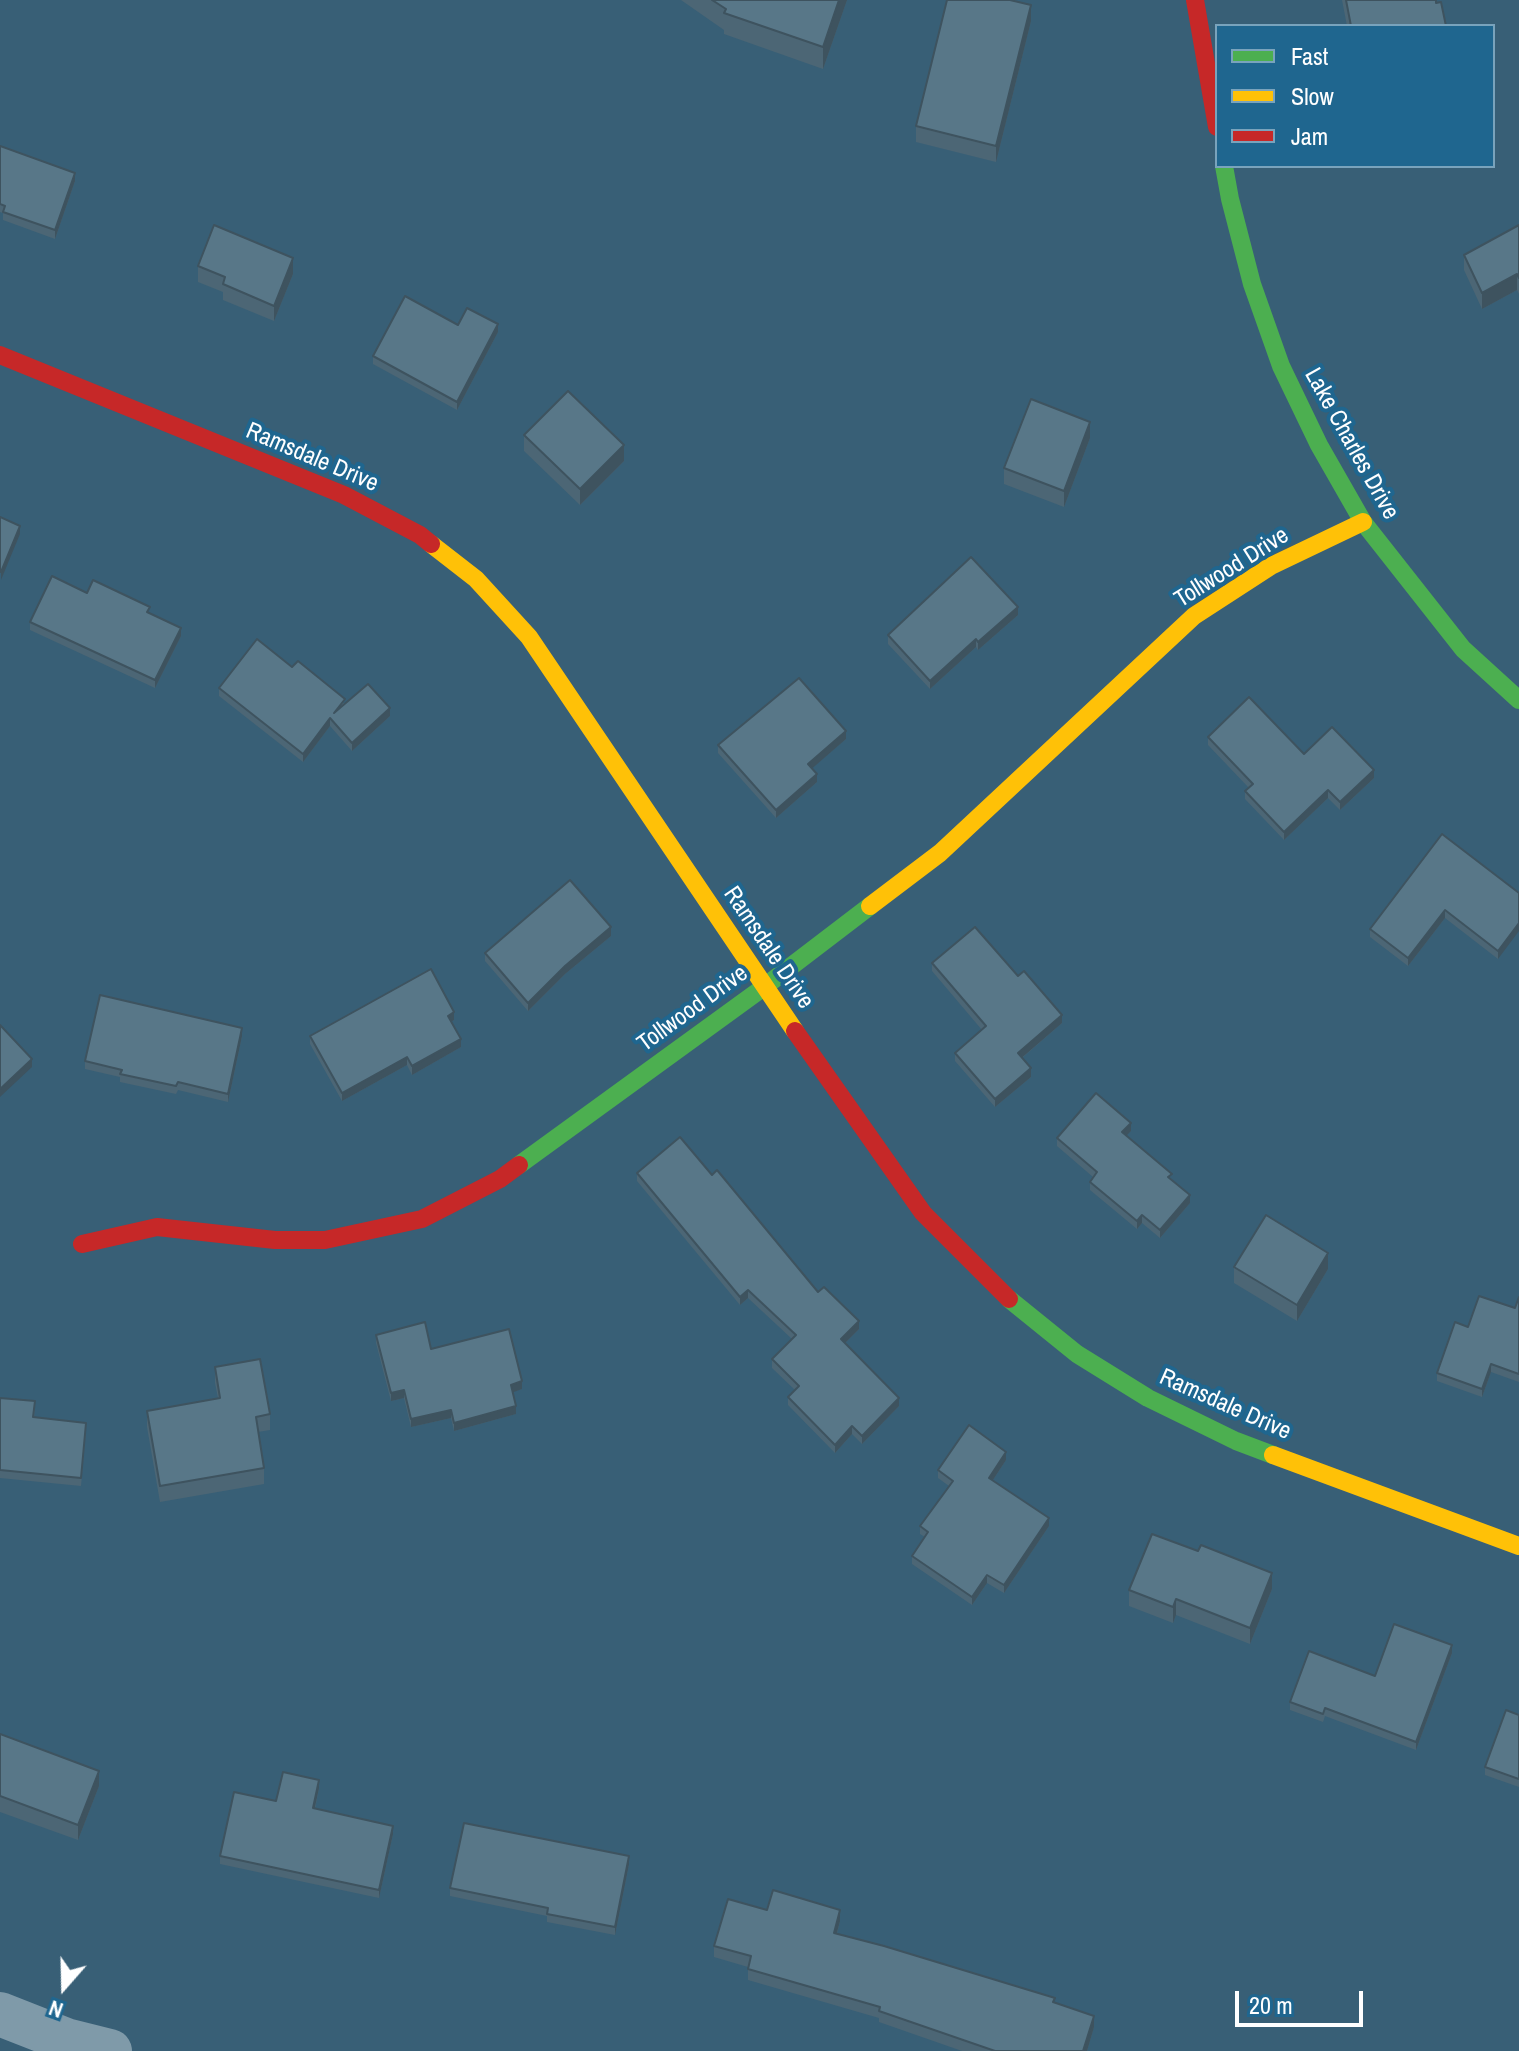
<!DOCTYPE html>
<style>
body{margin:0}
#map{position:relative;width:1519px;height:2051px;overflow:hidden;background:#385f76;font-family:"Archivo Narrow",sans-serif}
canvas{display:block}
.legend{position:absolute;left:1215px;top:24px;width:280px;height:144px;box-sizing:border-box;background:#1f668f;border:2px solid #79a3bc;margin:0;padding:10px 14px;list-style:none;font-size:24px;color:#fff}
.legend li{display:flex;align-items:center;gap:16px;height:40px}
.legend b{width:40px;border:2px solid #79a3bc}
.north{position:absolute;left:24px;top:1947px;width:80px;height:80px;-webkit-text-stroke:6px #1f668f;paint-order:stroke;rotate:200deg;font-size:22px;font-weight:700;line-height:32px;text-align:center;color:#fff}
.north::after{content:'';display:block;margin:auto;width:28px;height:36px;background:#fff;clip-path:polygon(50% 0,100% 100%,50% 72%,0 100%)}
.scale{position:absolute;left:1235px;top:1991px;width:128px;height:36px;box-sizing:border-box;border:4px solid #fff;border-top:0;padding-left:10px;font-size:24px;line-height:28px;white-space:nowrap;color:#fff;-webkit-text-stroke:6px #1f668f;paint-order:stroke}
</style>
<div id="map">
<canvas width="1519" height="2051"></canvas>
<ul class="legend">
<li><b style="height:10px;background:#4caf50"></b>Fast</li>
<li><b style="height:10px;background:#ffc107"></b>Slow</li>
<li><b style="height:10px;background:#c62828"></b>Jam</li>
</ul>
<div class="north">N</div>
<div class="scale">20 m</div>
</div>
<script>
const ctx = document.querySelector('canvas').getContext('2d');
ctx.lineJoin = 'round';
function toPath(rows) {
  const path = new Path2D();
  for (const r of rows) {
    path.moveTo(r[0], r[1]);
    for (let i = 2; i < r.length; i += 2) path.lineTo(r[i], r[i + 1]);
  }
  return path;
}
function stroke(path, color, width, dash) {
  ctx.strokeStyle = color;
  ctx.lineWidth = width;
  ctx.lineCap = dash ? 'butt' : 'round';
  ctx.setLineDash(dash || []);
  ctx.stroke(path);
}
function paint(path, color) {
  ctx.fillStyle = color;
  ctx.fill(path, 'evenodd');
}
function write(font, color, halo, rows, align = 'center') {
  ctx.font = font + ' "Archivo Narrow",sans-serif';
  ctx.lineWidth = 8;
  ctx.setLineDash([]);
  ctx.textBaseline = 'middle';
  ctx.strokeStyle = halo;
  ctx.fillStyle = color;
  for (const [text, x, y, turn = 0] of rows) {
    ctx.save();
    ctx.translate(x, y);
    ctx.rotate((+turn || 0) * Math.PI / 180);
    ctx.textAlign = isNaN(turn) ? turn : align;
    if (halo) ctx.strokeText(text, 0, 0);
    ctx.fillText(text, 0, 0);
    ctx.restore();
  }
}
const street = toPath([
 [0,2014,66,2040,110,2051]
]);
const fast = toPath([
 [1224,166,1230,199,1252,284,1281,366,1319,445,1363,522,1463,649,1519,700],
 [519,1165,764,987,870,906],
 [1009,1299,1077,1354,1148,1398,1236,1441,1273,1455]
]);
const slow = toPath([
 [431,544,476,579,529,637,795,1031],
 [870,906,940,853,1194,616,1271,566,1363,522],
 [1273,1455,1519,1546]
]);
const jam = toPath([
 [1195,0,1217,127],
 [0,355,344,495,420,535,431,544],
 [795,1031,923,1213,1009,1299],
 [82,1244,157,1227,275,1240,325,1240,422,1219,500,1179,519,1165]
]);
const wall = toPath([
 [681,0,847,0,823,69,724,34,724,30],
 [1342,0,1436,0,1446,26,1347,26],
 [1031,21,996,162,916,142,916,126],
 [0,146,75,181,55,239,3,220,3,213,0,212],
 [1519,225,1519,294,1517,290,1482,309,1464,270,1464,255],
 [198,266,293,274,274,321,223,300,223,292,198,282],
 [458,325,498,332,457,410,373,364,373,356],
 [524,435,624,461,580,505,524,451],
 [1090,438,1064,507,1004,484,1004,468],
 [87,593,150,613,181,636,155,688,30,630,30,622],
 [1018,615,978,650,976,647,930,689,888,644,888,635],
 [292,667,345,704,390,716,352,751,330,726,303,762,219,696,219,688],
 [1208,737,1304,754,1374,778,1340,810,1328,798,1284,840,1245,799,1245,791,1249,788,1208,745],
 [846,739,812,768,817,782,776,818,718,753,718,745],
 [1519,893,1498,959,1445,918,1408,966,1370,937,1370,929],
 [611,936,565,974,528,1011,485,961,485,953],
 [932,963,1018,976,1062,1023,1022,1058,1031,1077,995,1107,955,1061,955,1053,982,1030,932,971],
 [454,1020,451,1022,461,1047,412,1075,407,1065,342,1101,310,1044,310,1036],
 [242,1036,228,1102,178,1090,176,1094,120,1082,120,1077,85,1069,85,1061],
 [1131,1131,1126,1135,1172,1180,1190,1203,1160,1238,1142,1223,1137,1229,1090,1190,1090,1182,1093,1177,1057,1146,1057,1138],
 [637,1173,712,1175,818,1292,859,1329,845,1343,899,1406,862,1444,852,1434,835,1453,788,1405,788,1397,795,1390,772,1368,772,1359,792,1339,748,1298,740,1305,637,1181],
 [1234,1267,1328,1269,1297,1321,1234,1283],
 [1519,1297,1519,1382,1491,1372,1482,1397,1437,1381,1437,1373,1468,1327,1515,1308],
 [376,1335,431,1349,522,1389,512,1392,516,1414,454,1431,451,1418,411,1427,404,1398,391,1401,376,1343],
 [215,1367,270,1414,270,1430,258,1432,264,1468,264,1484,160,1502,147,1427,147,1411,218,1398,215,1383],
 [0,1398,35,1409,34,1417,86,1431,81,1486,0,1478],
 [1006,1460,993,1480,1049,1526,1004,1593,987,1583,972,1605,912,1564,912,1556,925,1537,920,1534,920,1526,949,1486,938,1478,938,1470],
 [1272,1589,1250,1644,1176,1615,1173,1623,1129,1606,1129,1590],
 [1452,1653,1416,1750,1325,1716,1323,1722,1290,1710,1290,1702],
 [1519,1715,1519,1787,1485,1775,1485,1767],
 [0,1734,99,1786,78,1840,0,1812],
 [319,1788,315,1809,393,1834,379,1898,220,1864,220,1856,276,1801],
 [629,1864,615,1935,547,1922,547,1916,450,1896,450,1888],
 [767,1910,840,1921,837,1934,1055,2003,1094,2027,1087,2051,962,2051,879,2022,879,2018,748,1980,748,1967,714,1957,714,1946]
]);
const shadedWall = toPath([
 [839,0,847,0,823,69,823,47],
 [1031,5,1031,21,996,162,996,146],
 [75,173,75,181,55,239,55,230],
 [293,258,293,274,274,321,274,306],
 [1517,274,1517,290,1482,309,1482,293],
 [498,324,498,332,457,410,457,402],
 [1090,422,1090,438,1064,507,1064,491],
 [624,445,624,461,580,505,580,489],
 [20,526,20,534,1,580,1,572],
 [1018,607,1018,615,978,650,978,642],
 [181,628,181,636,155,688,155,680],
 [976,639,976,647,930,689,930,681],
 [390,708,390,716,352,751,352,743],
 [330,718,330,726,303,762,303,754],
 [846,731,846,739,808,772,808,764],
 [1374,770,1374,778,1340,810,1340,802],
 [817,774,817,782,776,818,776,810],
 [1328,790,1328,798,1284,840,1284,832],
 [1445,910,1445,918,1408,966,1408,958],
 [1519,923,1519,931,1498,959,1498,951],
 [611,927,611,936,565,974,528,1011,528,1003,565,966],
 [454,1012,454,1020,448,1024,448,1016],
 [1062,1015,1062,1023,1018,1061,1018,1053],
 [242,1028,242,1036,228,1102,228,1094],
 [461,1039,461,1047,412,1075,412,1066],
 [407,1057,407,1065,342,1101,342,1093],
 [32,1059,32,1067,0,1097,0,1089],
 [1031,1068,1031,1077,995,1107,995,1099],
 [1131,1123,1131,1131,1122,1140,1122,1132],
 [1190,1195,1190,1203,1160,1238,1160,1230],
 [1142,1215,1142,1223,1137,1229,1137,1221],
 [1328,1253,1328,1269,1297,1321,1297,1305],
 [748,1290,748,1298,740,1305,740,1297],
 [859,1321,859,1329,841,1347,841,1339],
 [1491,1364,1491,1372,1482,1397,1482,1389],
 [522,1381,522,1389,511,1393,511,1385],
 [404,1390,404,1398,391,1401,391,1393],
 [899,1398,899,1406,862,1444,862,1436],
 [516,1406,516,1414,454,1431,454,1423],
 [451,1410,451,1418,411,1427,411,1419],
 [852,1426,852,1434,835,1453,835,1445],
 [1006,1452,1006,1460,989,1486,989,1478],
 [1049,1518,1049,1526,1004,1593,1004,1585],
 [1272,1573,1272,1589,1250,1644,1250,1628],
 [987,1575,987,1583,972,1605,972,1597],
 [1176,1599,1176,1615,1173,1623,1173,1607],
 [1452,1645,1452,1653,1416,1750,1416,1742],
 [99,1771,99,1786,78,1840,78,1825],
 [319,1780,319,1788,313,1816,313,1808],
 [393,1826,393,1834,379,1898,379,1890],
 [629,1856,629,1864,615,1935,615,1927],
 [840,1910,840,1921,834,1944,834,1933],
 [1094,2016,1094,2027,1087,2051,1083,2051]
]);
const building = toPath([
 [712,0,839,0,823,47,724,13,726,9,712,0],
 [947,0,1010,0,1031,5,996,146,916,126,947,0],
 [1346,0,1436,0,1436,3,1441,2,1446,26,1351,26,1346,0],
 [0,146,75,173,55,230,3,212,5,206,0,204,0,146],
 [214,225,293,258,274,306,223,284,225,277,198,266,214,225],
 [1519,225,1519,278,1517,274,1482,293,1464,255,1519,225],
 [405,296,458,325,467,308,498,324,457,402,373,356,405,296],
 [568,391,624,445,580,489,524,435,568,391],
 [1031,399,1090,422,1064,491,1004,468,1031,399],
 [0,517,20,526,1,572,0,572,0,517],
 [971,557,1018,607,978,642,976,639,930,681,888,635,971,557],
 [52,576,87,593,93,580,150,607,147,612,181,628,155,680,30,622,52,576],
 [257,639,292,667,298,661,345,699,334,713,368,684,390,708,352,743,330,718,303,754,219,688,257,639],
 [799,678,846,731,808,764,817,774,776,810,718,745,799,678],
 [1249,697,1304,754,1332,727,1374,770,1340,802,1328,790,1284,832,1245,791,1253,784,1208,737,1249,697],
 [1442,834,1519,893,1519,923,1498,951,1445,910,1408,958,1370,929,1442,834],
 [570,880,611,927,565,966,528,1003,485,953,570,880],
 [975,927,1018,976,1024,971,1062,1015,1018,1053,1031,1068,995,1099,955,1053,986,1026,932,963,975,927],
 [431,969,454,1012,448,1016,461,1039,412,1066,407,1057,342,1093,310,1036,431,969],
 [100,995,242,1028,228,1094,178,1082,176,1086,120,1074,122,1070,85,1061,100,995],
 [0,1025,32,1059,0,1089,0,1025],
 [1096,1093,1131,1123,1122,1132,1172,1174,1168,1177,1190,1195,1160,1230,1142,1215,1137,1221,1090,1182,1097,1172,1057,1138,1096,1093],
 [680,1137,712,1175,717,1170,818,1292,824,1287,859,1321,841,1339,899,1398,862,1436,852,1426,835,1445,788,1397,799,1386,772,1359,796,1335,748,1290,740,1297,637,1173,680,1137],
 [1266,1215,1328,1253,1297,1305,1234,1267,1266,1215],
 [1479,1296,1515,1308,1519,1297,1519,1374,1491,1364,1482,1389,1437,1373,1455,1322,1468,1327,1479,1296],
 [425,1322,431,1349,509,1329,522,1381,511,1385,516,1406,454,1423,451,1410,411,1419,404,1390,391,1393,376,1335,425,1322],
 [260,1359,270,1414,256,1417,264,1468,160,1486,147,1411,220,1398,215,1367,260,1359],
 [0,1398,35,1401,33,1417,86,1423,81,1478,0,1470,0,1398],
 [969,1425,1006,1452,989,1478,1049,1518,1004,1585,987,1575,972,1597,912,1556,928,1532,920,1526,953,1481,938,1470,969,1425],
 [1152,1534,1198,1551,1201,1545,1272,1573,1250,1628,1176,1599,1173,1607,1129,1590,1152,1534],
 [1394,1624,1452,1645,1416,1742,1325,1708,1323,1714,1290,1702,1309,1651,1375,1676,1394,1624],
 [1506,1710,1519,1715,1519,1779,1485,1767,1506,1710],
 [0,1734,99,1771,78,1825,0,1796,0,1734],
 [283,1772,319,1780,313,1808,393,1826,379,1890,220,1856,234,1792,276,1801,283,1772],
 [464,1823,629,1856,615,1927,547,1914,548,1908,450,1888,464,1823],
 [773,1890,840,1910,834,1933,884,1946,1055,1998,1053,2002,1094,2016,1083,2051,995,2051,879,2011,880,2007,748,1969,751,1956,714,1946,728,1899,767,1910,773,1890]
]);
const streetNames = [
 ["Lake Charles Drive",1351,444,61],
 ["Ramsdale Drive",312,458,23],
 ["Tollwood Drive",1232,568,-32],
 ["Ramsdale Drive",768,948,56],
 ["Tollwood Drive",693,1009,-36],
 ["Ramsdale Drive",1225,1405,24]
];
stroke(street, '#7f9aa9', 44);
stroke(fast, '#4caf50', 18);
stroke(slow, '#ffc107', 18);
stroke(jam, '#c62828', 18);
paint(wall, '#4c6675');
paint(shadedWall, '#3e535f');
paint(building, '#587788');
stroke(building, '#3e535f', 2);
write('24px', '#fff', '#1f668f', streetNames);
</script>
